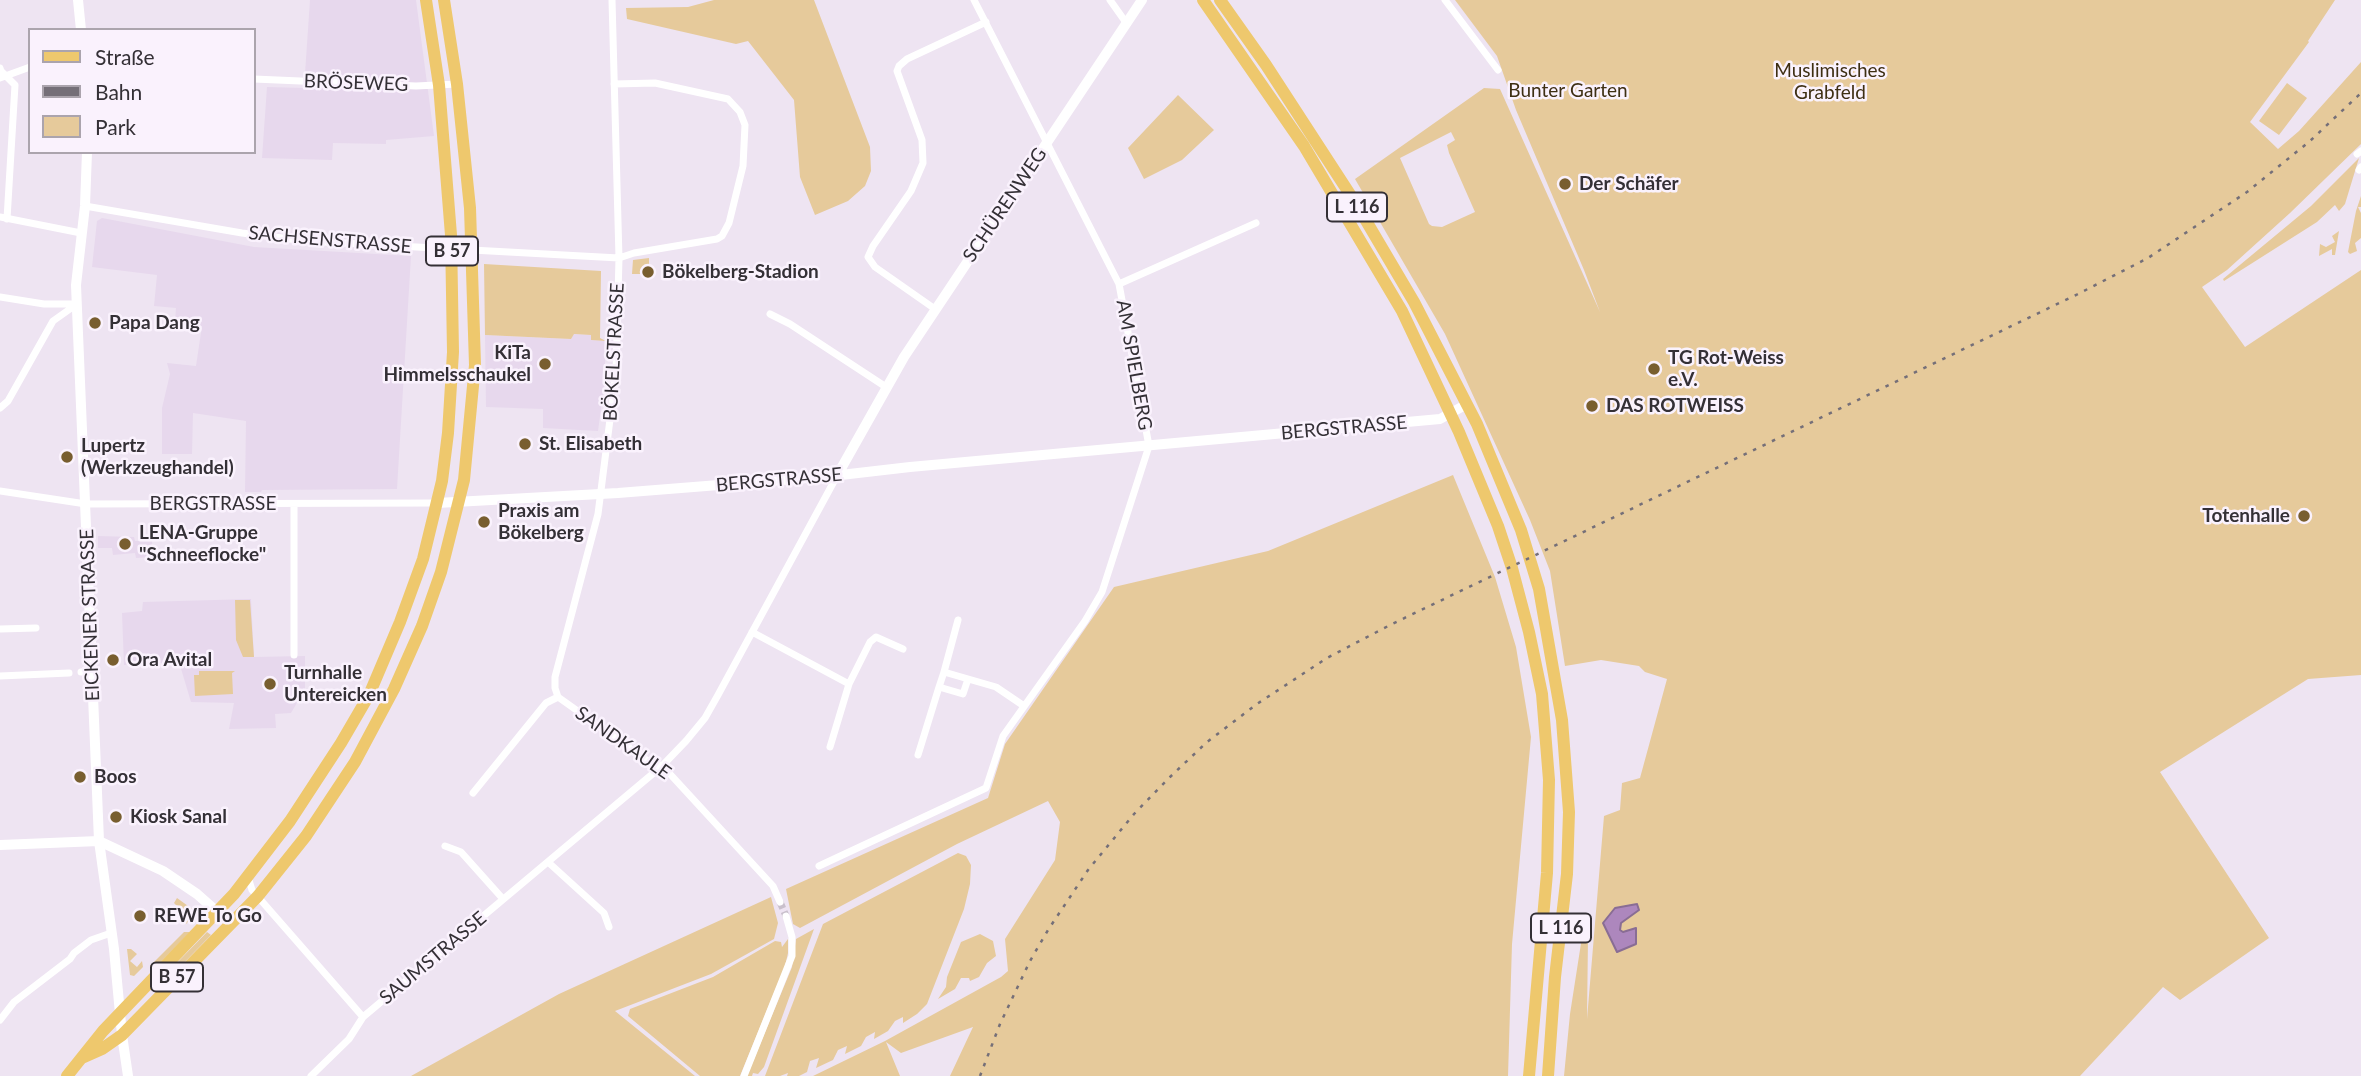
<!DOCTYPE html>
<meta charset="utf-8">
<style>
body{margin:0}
#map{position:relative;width:2361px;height:1076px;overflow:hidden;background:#eee4f2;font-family:Lato,sans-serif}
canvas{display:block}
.legend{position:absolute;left:28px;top:28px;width:228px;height:126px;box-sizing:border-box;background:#faf2fd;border:2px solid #aba4ad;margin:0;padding:9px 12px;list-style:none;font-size:21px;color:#343036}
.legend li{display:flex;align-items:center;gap:14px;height:35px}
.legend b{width:35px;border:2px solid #aba4ad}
</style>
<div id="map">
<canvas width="2361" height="1076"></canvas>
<ul class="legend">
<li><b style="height:9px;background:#eec86d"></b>Straße</li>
<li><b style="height:9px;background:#756f78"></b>Bahn</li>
<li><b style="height:19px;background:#e6ca9b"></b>Park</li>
</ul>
</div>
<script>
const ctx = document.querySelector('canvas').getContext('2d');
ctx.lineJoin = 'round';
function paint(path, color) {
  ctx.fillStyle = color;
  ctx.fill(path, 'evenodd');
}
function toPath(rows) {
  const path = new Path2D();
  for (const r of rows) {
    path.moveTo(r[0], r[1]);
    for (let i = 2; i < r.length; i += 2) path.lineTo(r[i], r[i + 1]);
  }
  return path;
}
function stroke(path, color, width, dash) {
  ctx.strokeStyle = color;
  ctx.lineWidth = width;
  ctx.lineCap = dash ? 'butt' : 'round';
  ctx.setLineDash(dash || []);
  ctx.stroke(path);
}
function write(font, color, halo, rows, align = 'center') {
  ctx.font = font + ' Lato,sans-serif';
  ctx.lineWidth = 5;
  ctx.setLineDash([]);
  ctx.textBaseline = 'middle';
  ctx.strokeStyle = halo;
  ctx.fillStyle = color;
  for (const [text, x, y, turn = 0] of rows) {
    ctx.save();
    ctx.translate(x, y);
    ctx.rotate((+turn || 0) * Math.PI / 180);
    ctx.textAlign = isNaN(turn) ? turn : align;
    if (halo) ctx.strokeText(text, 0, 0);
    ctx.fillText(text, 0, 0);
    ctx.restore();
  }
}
const built = toPath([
 [310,0,416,0,434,136,386,140,386,144,333,143,332,160,262,158,267,87,304,88],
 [102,218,254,247,411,256,397,489,262,490,261,492,245,492,246,421,193,413,192,454,162,454,162,408,170,374,167,363,196,366,202,326,175,322,176,308,154,306,157,275,92,267,97,221],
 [573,334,592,335,591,340,606,341,604,387,598,431,543,428,543,409,486,407,485,335,571,339],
 [98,536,134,537,135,541,152,541,153,557,136,558,135,553,113,555,112,548,98,548],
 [251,599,254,657,305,656,305,689,291,713,275,714,276,728,229,729,234,703,191,702,179,662,124,665,122,613,142,611,143,602]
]);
const green = toPath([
 [714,0,814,0,870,147,871,171,865,186,848,201,815,215,800,177,794,100,748,41,736,44,627,19,626,8,688,7],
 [1455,0,2335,0,2308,41,2309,42,2250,122,2278,149,2299,131,2361,62,2361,144,2290,213,2227,270,2202,287,2245,347,2361,270,2361,675,2308,679,2160,772,2269,938,2180,1000,2163,987,2080,1076,1564,1076,1570,1014,1582,937,1588,937,1587,1019,1604,816,1620,810,1622,783,1640,778,1667,679,1645,672,1639,666,1601,660,1565,666,1550,571,1530,520,1445,334,1355,179,1484,88,1500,89,1600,312,1584,270,1516,110,1497,56],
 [1451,132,1455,140,1447,145,1449,153,1475,212,1442,227,1432,226,1429,224,1400,158],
 [2287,83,2307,98,2279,135,2259,121],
 [1178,95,1214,130,1182,160,1144,179,1128,148],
 [2359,158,2345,204,2339,211,2335,205,2317,222,2224,281,2223,279,2311,206],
 [2361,196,2361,207,2358,207,2361,213,2361,238,2355,243,2357,251,2350,254,2348,252,2356,211],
 [2339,231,2335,255,2332,255,2332,249,2319,256,2320,244,2326,247,2335,242,2332,236],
 [649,258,649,274,632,274,633,260],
 [484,264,601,271,600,338,606,341,591,340,591,335,574,334,571,339,485,335],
 [1453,475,1495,577,1516,647,1531,737,1512,944,1508,1076,950,1076,973,1027,901,1053,886,1042,900,1076,813,1076,885,1041,1001,977,1008,971,1005,939,1055,860,1060,822,1048,801,957,844,800,928,793,924,786,889,988,798,1005,744,1114,587,1268,551],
 [235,600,250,600,254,657,243,657,236,640],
 [199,671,235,671,232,673,233,694,195,696,194,675,199,675],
 [958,853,966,856,971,865,970,884,964,909,927,1004,917,1014,903,1023,903,1017,895,1021,888,1031,874,1039,875,1032,866,1037,861,1046,845,1054,847,1046,838,1050,833,1060,816,1068,819,1058,810,1061,807,1072,799,1076,787,1076,788,1073,780,1076,765,1076,823,924],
 [771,897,778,923,774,939,711,974,615,1011,695,1076,411,1076,559,994],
 [177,898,195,911,194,915,186,924,182,922,181,910,174,903],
 [814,929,764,1067,758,1074,753,1073,752,1076,747,1076,792,967,796,939],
 [184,932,190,932,151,972,150,966],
 [207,932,211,935,173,974,170,970],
 [980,934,993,941,996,956,987,963,979,977,970,981,969,978,961,978,955,989,938,999,946,987,947,977,961,942],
 [788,939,788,953,785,966,740,1076,700,1076,628,1016,630,1009,713,977,775,941,781,942,782,947],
 [127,949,131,949,137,954,130,961,137,967,142,961,143,967,134,976,130,975]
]);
const water = toPath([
 [1637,904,1639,910,1621,923,1620,930,1623,932,1636,928,1636,944,1617,952,1603,923,1615,908,1637,904]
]);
const streetTunnel = toPath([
 [780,902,786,916]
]);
const street = toPath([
 [1110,0,1127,24],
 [1445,0,1498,70],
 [0,68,1,71,15,85,7,219],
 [0,78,30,67],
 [254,79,416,86,457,84],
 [2357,154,2361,151],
 [2359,170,2361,167],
 [85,206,242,233,306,241,619,258,634,253,717,239,722,236,729,223,743,166,745,125,740,112,728,99,655,83,614,84],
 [0,217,81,233],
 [1119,284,1256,223],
 [0,297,44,304,76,304],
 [935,309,875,267,868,257,873,246,911,191,923,163,922,140,897,71,899,66,907,59,986,22],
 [770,314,790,324,886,387],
 [0,408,8,401,53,321,77,304],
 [0,491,86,504,437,503],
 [294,504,294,655],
 [0,629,36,628],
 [752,632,849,684],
 [81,672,92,672],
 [944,672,958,620],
 [0,676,69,673],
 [968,679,963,694,939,687,944,672,996,687,1024,706],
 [558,697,555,688,555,677,598,514,616,372,619,258,612,0],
 [558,697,648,761,662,766,670,774,773,886,780,902],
 [830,747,849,684,870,642,876,637,903,649],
 [918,755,939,687],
 [473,793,546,703,558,697],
 [445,846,461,852,503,899],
 [548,862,604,913,609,927],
 [819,866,986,788,1003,736,1085,621,1102,592,1149,446,1119,284,974,0],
 [248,877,252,890,363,1017],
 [0,1020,14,1002,70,959,74,953,91,940,111,933],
 [311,1076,349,1039,363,1017,662,766,686,741,705,718,718,695,838,474],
 [744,1076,792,956,792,937,786,916]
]);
const secondary = toPath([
 [78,0,81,30],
 [87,152,85,206,76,285,99,841,114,949,122,1035,128,1076],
 [838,474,904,357,1142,0],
 [437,503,618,493,832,476,910,467,1440,419,1467,404],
 [0,845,99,841,163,871,197,894,223,917,233,919]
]);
const primary = toPath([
 [1203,0,1304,146,1402,311,1459,432,1498,526,1512,568,1529,632,1542,694,1549,780,1547,873,1529,1076],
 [1220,0,1266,65,1355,202,1414,302,1477,424,1521,530,1539,589,1562,720,1569,812,1567,874,1555,977,1548,1076],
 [84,1057,102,1049,122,1035,258,896,306,836,355,762,394,689,422,626,441,572,464,480,475,365,470,208,457,84,444,0],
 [67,1076,103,1031,234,894,290,821,341,743,369,695,400,622,423,559,442,481,448,433,453,352,451,235,439,85,426,0]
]);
const rail = toPath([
 [980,1076,1000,1024,1030,961,1048,930,1088,870,1134,814,1170,777,1207,742,1257,704,1327,658,1392,624,2076,295,2148,258,2247,192,2310,141,2361,93]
]);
const markers = [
 [1565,184,7,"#785e2f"],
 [648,272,7,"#785e2f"],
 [95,323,7,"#785e2f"],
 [545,364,7,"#785e2f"],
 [1654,369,7,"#785e2f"],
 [1592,406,7,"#785e2f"],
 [525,444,7,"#785e2f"],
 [67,457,7,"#785e2f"],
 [2304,516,7,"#785e2f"],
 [484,522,7,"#785e2f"],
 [125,544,7,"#785e2f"],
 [113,660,7,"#785e2f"],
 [270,684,7,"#785e2f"],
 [80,777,7,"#785e2f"],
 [116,817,7,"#785e2f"],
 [140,916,7,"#785e2f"]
];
const shields = [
 [1357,207,60],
 [452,251,52],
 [1561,928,60],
 [177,977,52]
];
const shieldNames = [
 ["L 116",1357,207],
 ["B 57",452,251],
 ["L 116",1561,928],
 ["B 57",177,977]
];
const parkNames = [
 ["Muslimisches",1830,71],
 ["Grabfeld",1830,93],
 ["Bunter Garten",1568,91]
];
const streetNames = [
 ["BRÖSEWEG",356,83,2],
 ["SCHÜRENWEG",1005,205,-56],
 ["SACHSENSTRASSE",330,240,5],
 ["BÖKELSTRASSE",614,352,-87],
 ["AM SPIELBERG",1134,365,80],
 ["BERGSTRASSE",1344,428,-5],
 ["BERGSTRASSE",779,480,-5],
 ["BERGSTRASSE",213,504],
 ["EICKENER STRASSE",90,615,-92],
 ["SANDKAULE",623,743,35],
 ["SAUMSTRASSE",433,958,-40]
];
const poiNames = [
 ["Der Schäfer",1579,184],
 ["Bökelberg-Stadion",662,272],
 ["Papa Dang",109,323],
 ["KiTa",531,353,"right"],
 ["Himmelsschaukel",531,375,"right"],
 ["TG Rot-Weiss",1668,358],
 ["e.V.",1668,380],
 ["DAS ROTWEISS",1606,406],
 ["St. Elisabeth",539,444],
 ["Lupertz",81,446],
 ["(Werkzeughandel)",81,468],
 ["Praxis am",498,511],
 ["Bökelberg",498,533],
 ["Totenhalle",2290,516,"right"],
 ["LENA-Gruppe",139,533],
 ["\"Schneeflocke\"",139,555],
 ["Ora Avital",127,660],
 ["Turnhalle",284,673],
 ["Untereicken",284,695],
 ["Boos",94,777],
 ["Kiosk Sanal",130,817],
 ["REWE To Go",154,916]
];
paint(built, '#e7d8ed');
paint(green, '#e6ca9b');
paint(water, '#ad87bd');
stroke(water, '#896d94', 2);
stroke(streetTunnel, '#c9c0cc', 7, [7, 3.5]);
stroke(street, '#fff', 7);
stroke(secondary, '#fff', 10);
stroke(primary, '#eec86d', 12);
stroke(rail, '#756f78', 2.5, [3.5, 7]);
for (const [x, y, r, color] of markers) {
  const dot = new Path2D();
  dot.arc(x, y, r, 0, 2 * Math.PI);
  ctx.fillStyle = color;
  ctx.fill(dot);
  stroke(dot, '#faf2fd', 2.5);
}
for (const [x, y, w] of shields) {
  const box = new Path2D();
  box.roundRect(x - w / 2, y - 14.5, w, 29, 5);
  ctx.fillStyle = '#faf2fd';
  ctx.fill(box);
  stroke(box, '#343036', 2);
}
write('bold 18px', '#343036', null, shieldNames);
write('19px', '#3e2f13', '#faf2fd', parkNames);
write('19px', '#343036', '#faf2fd', streetNames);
write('bold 19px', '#343036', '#faf2fd', poiNames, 'left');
</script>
